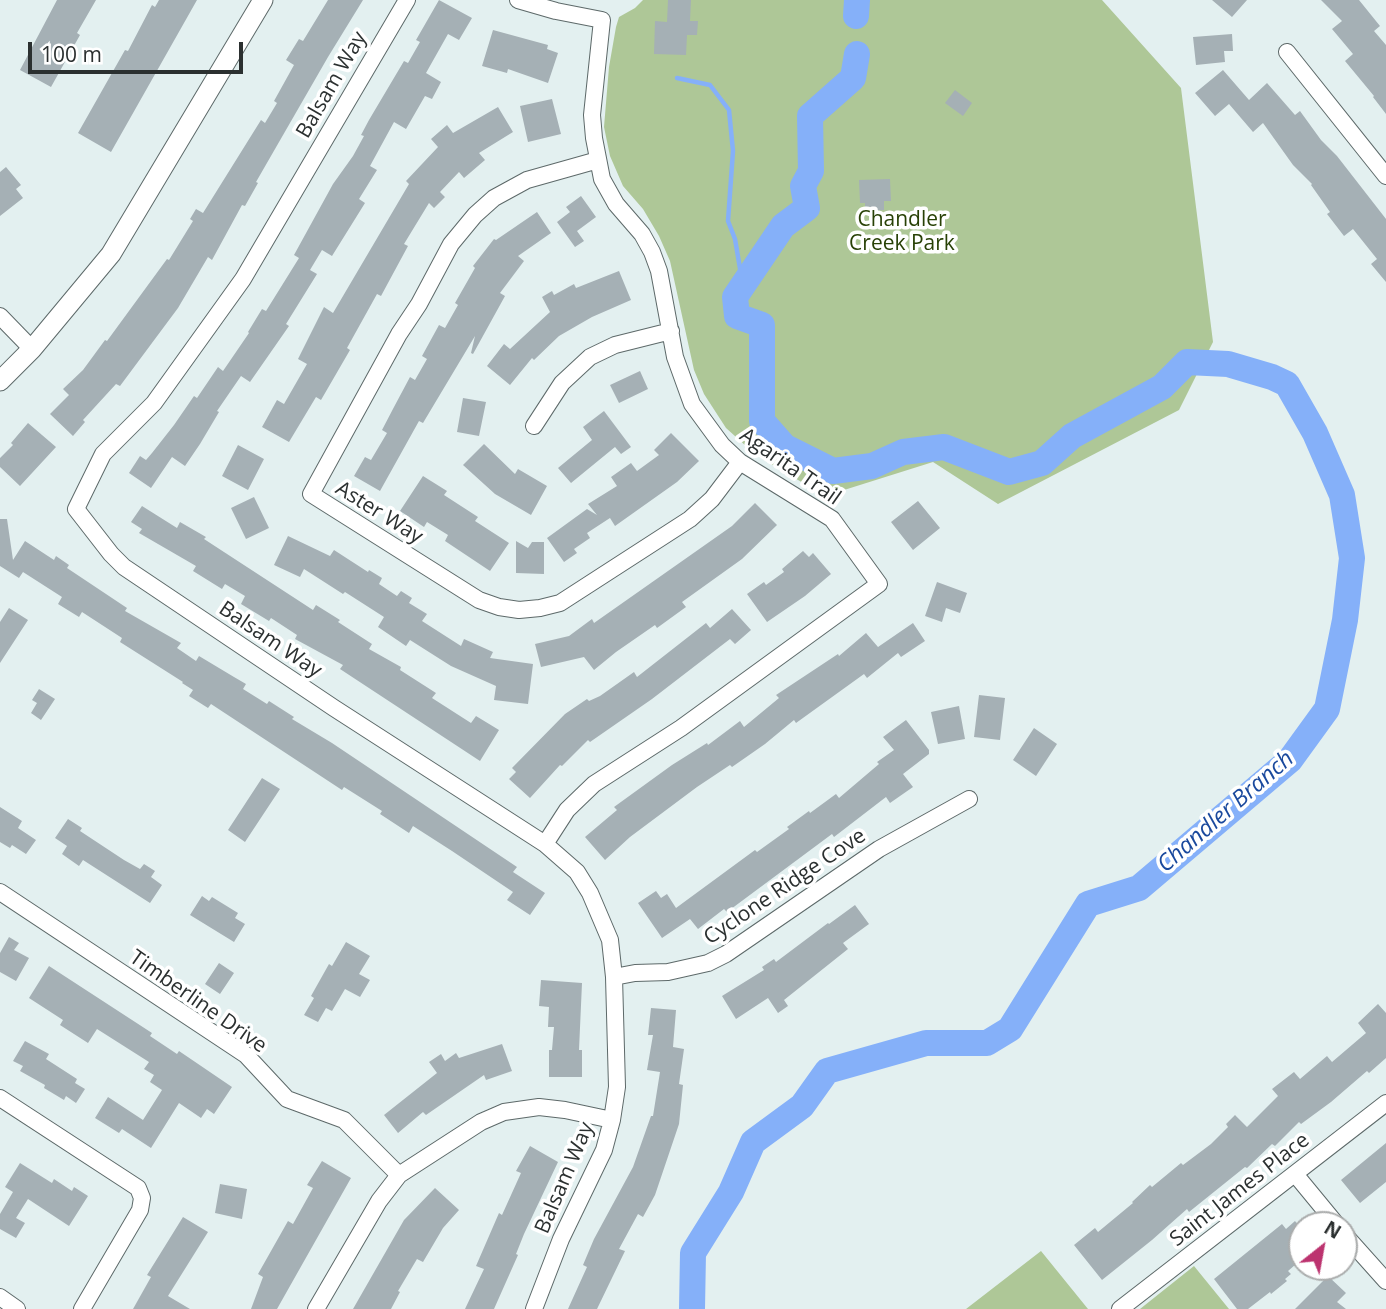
<!DOCTYPE html>
<style>
body{margin:0}
#map{position:relative;width:1386px;height:1309px;overflow:hidden;background:#e3f0f0;font-family:"Open Sans",sans-serif}
canvas{display:block}
.north{position:absolute;left:1288px;top:1211px;width:70px;height:70px;box-sizing:border-box;background:#fff;border:2px solid #aaacac;border-radius:50%;rotate:31deg;font-size:19px;font-weight:700;line-height:28px;text-align:center;color:#2b3030}
.north::after{content:'';display:block;margin:auto;width:24px;height:32px;background:#bc336f;clip-path:polygon(50% 0,100% 100%,50% 72%,0 100%)}
.scale{position:absolute;left:28px;top:42px;width:215px;height:32px;box-sizing:border-box;border:4px solid #2b3030;border-top:0;padding-left:9px;font-size:21px;line-height:24px;white-space:nowrap;color:#2b3030;-webkit-text-stroke:5px #fff;paint-order:stroke}
</style>
<div id="map">
<canvas width="1386" height="1309"></canvas>
<div class="north">N</div>
<div class="scale">100 m</div>
</div>
<script>
const ctx = document.querySelector('canvas').getContext('2d');
ctx.lineJoin = 'round';
function paint(path, color) {
  ctx.fillStyle = color;
  ctx.fill(path, 'evenodd');
}
function toPath(rows) {
  const path = new Path2D();
  for (const r of rows) {
    path.moveTo(r[0], r[1]);
    for (let i = 2; i < r.length; i += 2) path.lineTo(r[i], r[i + 1]);
  }
  return path;
}
function stroke(path, color, width, dash) {
  ctx.strokeStyle = color;
  ctx.lineWidth = width;
  ctx.lineCap = dash ? 'butt' : 'round';
  ctx.setLineDash(dash || []);
  ctx.stroke(path);
}
function write(font, color, halo, rows, align = 'center') {
  ctx.font = font + ' "Open Sans",sans-serif';
  ctx.lineWidth = 7;
  ctx.setLineDash([]);
  ctx.textBaseline = 'middle';
  ctx.strokeStyle = halo;
  ctx.fillStyle = color;
  for (const [text, x, y, turn = 0] of rows) {
    ctx.save();
    ctx.translate(x, y);
    ctx.rotate((+turn || 0) * Math.PI / 180);
    ctx.textAlign = isNaN(turn) ? turn : align;
    if (halo) ctx.strokeText(text, 0, 0);
    ctx.fillText(text, 0, 0);
    ctx.restore();
  }
}
const green = toPath([
 [643,0,1102,0,1181,88,1213,342,1179,410,998,504,933,462,825,496,756,455,726,428,704,394,694,370,670,261,659,236,643,209,623,186,610,156,604,127,609,67,616,27,619,17,635,8],
 [1041,1251,1088,1309,966,1309],
 [1194,1266,1229,1309,1140,1309]
]);
const stream = toPath([
 [677,78,710,85,729,110,733,151,728,221,735,239,743,286]
]);
const river = toPath([
 [856,16,857,0],
 [692,1309,693,1253,731,1192,753,1142,802,1106,827,1071,926,1043,987,1043,1010,1029,1088,904,1139,888,1290,760,1327,709,1345,620,1352,558,1342,495,1315,433,1287,384,1272,377,1228,364,1187,362,1162,387,1072,436,1042,463,1009,472,944,447,903,452,872,466,833,471,785,447,762,421,762,325,737,316,735,297,783,226,807,208,803,186,811,171,810,116,853,78,857,54]
]);
const building = toPath([
 [57,0,96,0,77,33,80,35,51,87,20,70],
 [159,0,197,0,111,152,78,133,125,50,128,51,152,5,155,7],
 [328,0,363,0,328,57,256,182,258,183,245,206,242,205,212,260,208,257,178,308,120,386,116,384,83,420,85,422,73,436,50,414,69,395,63,389,83,370,105,340,107,341,167,259,169,260,193,221,190,219,196,209,203,213,261,120,265,123,277,103,274,101,294,65,286,60,299,39,303,41],
 [439,0,472,18,459,40,448,34,426,73,441,82,432,99,425,96,406,129,394,122,370,166,377,170,359,199,365,203,332,256,322,250,310,270,317,274,286,324,289,326,250,382,241,376,217,411,219,412,200,444,185,466,172,457,151,488,129,473,140,456,146,460,152,453,174,425,194,396,197,398,218,367,223,371,249,333,248,332,262,309,266,311,299,258,294,255,333,184,353,156,364,136,361,135,369,120,404,61,408,63,420,42,416,40],
 [668,0,691,0,690,21,698,21,697,35,687,35,686,55,654,54,655,21,667,22],
 [1212,0,1247,0,1232,17],
 [1321,0,1359,0,1380,26,1374,31,1386,45,1386,114,1373,97,1374,96,1345,61,1353,54,1332,29,1342,21],
 [493,30,548,45,547,49,558,53,548,83,508,69,507,73,482,66],
 [1232,34,1233,51,1224,51,1225,62,1196,65,1193,37],
 [1223,70,1249,100,1267,83,1295,115,1300,111,1321,140,1337,156,1386,219,1386,282,1371,264,1377,259,1353,229,1344,236,1327,214,1330,212,1311,185,1312,184,1293,165,1263,123,1253,132,1229,104,1215,116,1195,93],
 [955,90,972,103,963,116,945,103],
 [552,99,561,134,528,142,520,106],
 [498,107,513,132,479,153,485,160,464,178,459,172,440,192,445,197,434,208,429,203,404,244,408,246,388,283,381,296,377,294,347,348,350,350,321,400,316,397,289,442,262,427,277,400,284,404,307,364,298,359,324,307,333,313,409,184,406,181,438,147,431,139,447,125,453,133],
 [6,167,21,185,16,189,23,198,0,216,0,172],
 [890,179,891,201,884,201,884,210,865,211,865,203,860,203,859,180],
 [581,196,596,217,577,231,584,241,575,247,557,222,570,212,566,207],
 [537,212,551,233,518,256,524,261,500,293,505,296,473,354,471,353,475,336,423,423,419,421,380,491,354,476,365,457,371,460,387,433,382,430,394,407,410,377,415,380,427,359,422,356,439,325,445,328,458,305,455,303,475,268,473,266,494,239,496,240],
 [619,271,631,300,592,317,559,336,534,360,532,358,510,385,487,366,504,344,510,349,550,312,542,297,552,291,554,295,574,284,576,288],
 [640,371,648,389,619,403,610,385],
 [463,398,486,402,479,436,457,432],
 [604,411,631,447,621,454,615,447,571,483,558,468,592,440,583,427],
 [28,423,56,447,20,486,0,467,0,458,13,445,11,443],
 [671,433,699,461,677,482,615,526,610,518,587,533,590,538,574,549,577,553,564,562,547,538,587,509,597,515,588,504,617,486,611,477,631,463,637,471,659,455,654,450],
 [484,444,515,474,518,469,547,486,531,515,495,494,463,465],
 [238,445,264,459,248,490,222,476],
 [423,476,447,491,444,495,478,517,475,521,509,543,490,571,445,541,448,535,427,522,424,527,400,511],
 [254,497,269,528,246,539,231,508],
 [918,501,940,528,913,550,891,522],
 [755,503,777,525,742,559,682,602,686,607,657,628,655,625,616,652,594,670,584,657,541,667,535,644,569,636,592,619,594,623,732,526],
 [142,506,177,528,180,522,206,537,204,539,313,610,316,605,340,620,338,622,372,644,369,649,401,667,400,670,436,693,432,698,471,723,476,716,499,730,480,761,340,669,343,665,295,639,297,635,271,618,269,621,241,604,245,596,225,584,222,589,193,571,196,566,139,533,142,529,131,522],
 [0,519,7,519,13,560,25,541,54,560,56,556,69,565,67,568,127,608,125,611,181,643,177,648,196,661,199,656,234,677,246,684,243,689,267,704,269,701,294,717,292,719,332,743,517,867,513,872,545,893,530,915,507,900,513,892,452,851,413,826,409,833,380,814,382,811,344,787,342,790,211,704,208,708,189,696,193,690,182,683,183,682,120,642,122,638,82,612,79,617,58,604,62,597,23,572,19,578,0,566],
 [288,536,330,556,334,550,368,572,369,570,382,578,379,584,397,596,401,591,412,598,409,603,427,614,422,621,461,646,464,639,493,652,490,658,533,664,528,704,494,700,496,686,451,666,410,640,406,646,378,627,384,617,345,592,343,594,304,569,300,577,274,565],
 [516,541,528,548,532,542,544,542,544,574,516,573],
 [803,551,809,557,813,553,831,574,805,596,767,622,747,594,764,582,766,585,784,572,782,569],
 [937,582,967,593,960,613,946,608,942,622,925,616],
 [9,608,28,620,0,663,0,622],
 [732,609,751,630,735,644,730,639,652,699,590,742,588,740,562,766,560,765,530,798,509,779,516,772,512,768,565,714,587,699,589,701,600,696,634,672,637,677,706,623,710,628],
 [913,623,925,641,901,657,898,653,867,678,864,674,796,723,794,720,765,744,732,767,730,765,697,787,630,837,605,860,585,837,617,810,614,807,672,765,707,743,708,745,740,721,744,727,779,698,776,695,838,654,839,656,866,633,878,647],
 [39,689,55,699,41,720,31,713,37,703,32,700],
 [979,695,1005,698,1000,740,974,737],
 [959,706,965,739,938,744,931,712],
 [906,720,929,750,929,754,903,774,913,787,890,803,886,797,834,837,832,834,727,912,724,909,698,929,690,919,662,938,638,903,656,891,661,898,667,894,676,908,755,850,757,852,789,829,787,827,809,811,810,813,836,794,839,798,879,764,877,762,894,750,883,737],
 [1034,728,1057,744,1036,776,1013,760],
 [262,778,280,789,245,842,228,830],
 [0,807,22,821,18,828,36,840,26,854,12,845,10,848,0,842],
 [68,819,82,828,80,831,124,860,140,869,144,864,155,871,151,877,162,885,150,903,83,860,79,866,62,854,67,846,55,838],
 [202,896,209,901,212,897,238,913,235,918,245,924,234,942,190,915],
 [855,905,869,924,843,943,848,949,784,1000,788,1006,778,1013,768,998,736,1019,722,996,764,970,762,967,774,959,776,962,828,923,829,924],
 [9,937,19,943,14,950,29,958,16,981,0,972,0,953],
 [346,942,370,956,359,974,370,980,360,997,345,989,332,1011,326,1008,318,1022,304,1015,314,998,311,996,329,964,332,966],
 [219,963,234,973,220,994,205,984],
 [49,966,152,1033,150,1036,177,1054,179,1051,232,1087,214,1114,207,1109,201,1118,179,1103,151,1148,122,1129,119,1133,95,1118,108,1097,143,1120,162,1090,150,1082,154,1075,144,1069,149,1062,97,1029,88,1043,60,1025,63,1020,29,998],
 [541,980,582,983,579,1050,582,1050,582,1077,549,1077,549,1050,552,1050,554,1027,548,1027,549,1007,539,1006],
 [1378,1004,1386,1013,1386,1058,1369,1073,1367,1071,1331,1102,1301,1124,1299,1122,1275,1146,1272,1144,1247,1168,1245,1167,1189,1212,1187,1209,1152,1240,1102,1280,1074,1245,1095,1228,1098,1232,1133,1203,1132,1202,1150,1185,1152,1187,1181,1163,1183,1165,1211,1144,1228,1127,1226,1124,1235,1115,1247,1127,1278,1096,1272,1089,1294,1072,1300,1079,1327,1056,1332,1062,1366,1033,1358,1023],
 [651,1008,676,1010,673,1047,684,1049,679,1084,683,1085,679,1124,655,1195,643,1217,638,1214,619,1249,625,1251,597,1309,568,1309,587,1267,583,1265,594,1239,633,1167,651,1116,653,1116,660,1072,647,1070,653,1035,648,1035],
 [25,1041,49,1054,46,1059,77,1079,75,1083,85,1089,76,1103,66,1096,64,1100,44,1088,45,1085,20,1071,23,1066,13,1061],
 [502,1044,512,1071,486,1080,484,1075,426,1115,423,1112,398,1133,384,1115,437,1073,429,1062,441,1054,445,1061,456,1053,459,1058],
 [1386,1143,1386,1182,1360,1203,1341,1180],
 [530,1146,558,1162,524,1234,516,1254,518,1255,494,1309,465,1309,484,1269,476,1266,499,1213,502,1215,521,1173,516,1171],
 [322,1161,351,1178,277,1309,251,1309,263,1277,258,1274,288,1221,293,1224,313,1188,307,1185],
 [20,1163,52,1183,54,1179,72,1191,74,1187,88,1196,69,1226,28,1199,16,1218,25,1223,16,1238,0,1229,0,1214,13,1192,5,1187],
 [220,1184,247,1189,242,1219,215,1213],
 [435,1188,459,1210,443,1228,423,1262,417,1259,398,1291,400,1292,391,1309,353,1309,404,1220],
 [183,1217,208,1232,168,1296,190,1309,133,1309,151,1277,147,1275],
 [1295,1221,1302,1230,1302,1259,1288,1271,1291,1274,1285,1279,1287,1281,1271,1294,1270,1292,1248,1309,1237,1309,1214,1279,1282,1224,1286,1229],
 [1328,1276,1346,1293,1337,1302,1346,1309,1295,1309]
]);
const minor = toPath([
 [407,0,243,279,154,403,103,454,76,509,111,554,124,567,334,708,545,844,577,872,590,893,610,940,614,977,617,1087,612,1120,604,1150,561,1239,534,1309],
 [518,0,556,11,602,20,592,115,594,138,602,179,616,204,642,234,652,252,659,271,675,357,692,404,722,445,740,462,832,519,879,584,681,728,594,784,567,810,545,844],
 [1287,52,1386,176],
 [598,160,527,180,494,198,475,215,451,244,419,304,399,334,311,494,479,600,499,607,519,610,540,608,560,603,690,519,712,499,740,462],
 [0,316,32,349],
 [534,426,562,383,590,357,615,345,671,331],
 [0,892,246,1055,287,1099,344,1120,399,1175],
 [614,977,635,973,668,972,708,963,726,954,879,849,969,799],
 [0,1098,138,1188,142,1198,140,1210,82,1309],
 [1295,1174,1337,1225],
 [1344,1234,1386,1281],
 [0,1297,17,1309],
 [316,1309,379,1201,399,1175,481,1122,504,1112,539,1107,565,1110,612,1120],
 [1120,1309,1386,1103]
]);
const major = toPath([
 [0,381,32,349,111,254,263,0]
]);
const streetNames = [
 ["Balsam Way",332,85,-60],
 ["Agarita Trail",790,467,35],
 ["Aster Way",379,513,32],
 ["Balsam Way",270,640,34],
 ["Cyclone Ridge Cove",785,887,-34],
 ["Timberline Drive",198,1002,35],
 ["Balsam Way",565,1178,-67],
 ["Saint James Place",1240,1190,-38]
];
const parkNames = [
 ["Chandler",902,220],
 ["Creek Park",902,244]
];
const waterNames = [
 ["Chandler Branch",1226,812,-41]
];
paint(green, '#aec797');
stroke(stream, '#85b0f9', 4.5);
stroke(river, '#85b0f9', 26);
paint(building, '#a5b0b5');
stroke(minor, '#5d6969', 18);
stroke(major, '#5d6969', 21);
stroke(minor, '#fff', 16);
stroke(major, '#fff', 19);
write('21px', '#2b3030', '#fff', streetNames);
write('21px', '#284106', '#fff', parkNames);
write('italic 23px', '#1a499d', '#fff', waterNames);
</script>
